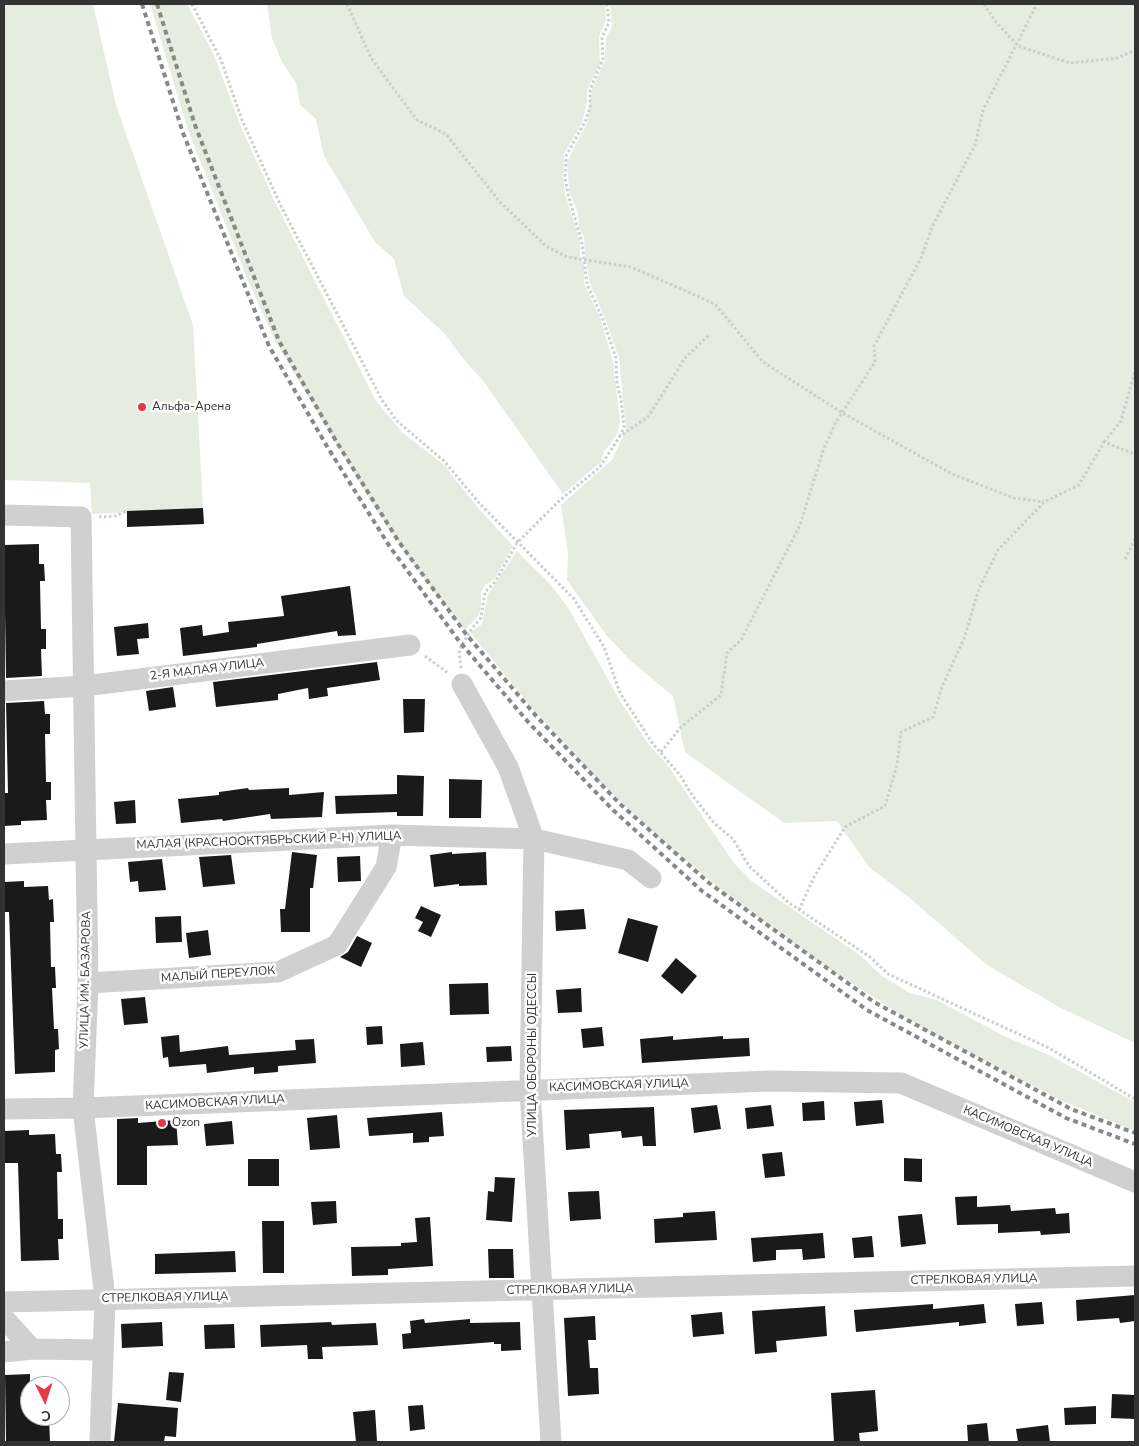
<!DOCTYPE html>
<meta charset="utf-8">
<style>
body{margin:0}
#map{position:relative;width:1139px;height:1446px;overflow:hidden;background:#fff;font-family:"Nunito Sans",sans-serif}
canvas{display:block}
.frame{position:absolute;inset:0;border:5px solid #333;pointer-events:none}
.north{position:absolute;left:20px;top:1376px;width:50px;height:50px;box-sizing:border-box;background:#fff;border:1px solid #adadad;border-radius:50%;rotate:176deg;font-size:14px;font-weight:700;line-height:20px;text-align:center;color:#333}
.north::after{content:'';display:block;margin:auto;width:18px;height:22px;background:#e63946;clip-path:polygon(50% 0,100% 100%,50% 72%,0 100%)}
</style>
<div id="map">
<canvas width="1139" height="1446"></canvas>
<div class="frame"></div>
<div class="north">С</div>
</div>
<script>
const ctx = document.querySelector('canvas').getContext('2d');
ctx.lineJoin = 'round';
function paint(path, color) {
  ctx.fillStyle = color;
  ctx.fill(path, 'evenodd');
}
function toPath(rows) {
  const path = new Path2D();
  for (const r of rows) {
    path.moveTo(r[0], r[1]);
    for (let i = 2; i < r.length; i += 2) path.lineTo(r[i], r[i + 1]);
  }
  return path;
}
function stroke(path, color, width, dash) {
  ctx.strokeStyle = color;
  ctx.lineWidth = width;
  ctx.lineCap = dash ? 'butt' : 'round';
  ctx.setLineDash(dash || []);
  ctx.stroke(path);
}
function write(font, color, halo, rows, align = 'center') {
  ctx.font = font + ' "Nunito Sans",sans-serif';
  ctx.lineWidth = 5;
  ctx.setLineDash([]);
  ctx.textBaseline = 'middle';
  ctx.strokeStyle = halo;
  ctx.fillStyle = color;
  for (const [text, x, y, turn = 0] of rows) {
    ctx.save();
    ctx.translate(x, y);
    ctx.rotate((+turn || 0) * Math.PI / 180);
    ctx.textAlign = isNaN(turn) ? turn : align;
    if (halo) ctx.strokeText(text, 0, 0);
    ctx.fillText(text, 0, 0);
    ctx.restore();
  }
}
const green = toPath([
 [4,4,93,4,116,105,193,325,203,508,92,514,90,483,4,480],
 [150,4,187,4,214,55,241,127,274,200,376,401,403,433,443,464,480,510,513,546,494,580,485,585,481,592,481,605,479,615,465,630,421,575,376,510,274,339,247,278,188,130],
 [267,4,605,4,606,21,599,36,600,64,587,90,587,102,582,123,564,154,563,176,565,193,580,242,580,257,584,265,584,283,600,318,613,361,620,422,617,434,604,452,601,462,563,494,484,382,460,355,446,335,404,296,394,259,375,242,324,156,316,119,300,105,296,83,282,62,272,38],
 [610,4,1135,4,1135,1043,1059,1007,987,965,911,899,869,867,837,821,784,823,685,752,673,696,631,661,607,636,567,580,568,554,561,505,612,460,626,430,619,358,603,313,590,284,585,255,584,237,579,228,578,214,569,191,567,161,587,123,592,90,605,60,606,37,612,28],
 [517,551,551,585,569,609,620,701,649,745,666,763,734,863,750,880,861,956,882,976,910,993,937,1000,1006,1037,1049,1055,1135,1102,1135,1131,1060,1100,927,1031,823,965,719,888,659,838,596,778,531,707,470,632,482,624,488,594]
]);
const building = toPath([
 [203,508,204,524,127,527,127,511],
 [39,544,39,564,44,564,45,581,40,581,41,629,46,629,46,649,41,649,42,676,6,678,4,545],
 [350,586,356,635,338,636,337,631,257,644,257,647,183,656,180,628,202,625,203,636,229,632,228,622,284,616,281,596],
 [148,623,149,638,137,639,139,654,117,656,114,627],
 [377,662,380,680,327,688,328,696,309,699,308,688,278,694,278,700,216,707,213,682],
 [173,687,176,707,149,711,146,691],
 [403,699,425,699,424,732,404,733],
 [44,701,45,714,50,714,50,734,45,734,46,782,51,782,51,800,46,800,47,820,21,821,21,825,4,826,4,793,8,793,6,703],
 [397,775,424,776,423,816,397,816,397,812,336,814,335,796,397,794],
 [449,779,482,780,481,818,449,818],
 [248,788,249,790,289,788,289,795,324,792,322,817,271,819,270,814,223,821,222,819,181,823,178,799,219,795,219,792],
 [135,800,136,823,116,824,114,802],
 [292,852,317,855,313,888,310,888,310,932,281,932,280,909,285,909],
 [452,852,452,854,486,852,487,885,459,886,459,884,434,887,430,855],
 [231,855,235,884,203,887,199,857],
 [360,856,361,881,338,882,337,857],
 [162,859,166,890,139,892,138,881,130,882,128,862],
 [24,881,24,887,48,886,49,900,53,899,54,922,50,922,51,967,55,967,56,988,52,988,54,1029,58,1029,59,1049,55,1050,55,1072,15,1074,9,912,4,912,4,882],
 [421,906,441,915,431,937,418,931,423,922,415,918],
 [584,909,586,929,556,931,555,911],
 [181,916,182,942,156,943,155,917],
 [628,918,658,926,648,962,618,953],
 [208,930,211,955,189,958,186,933],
 [357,936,372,943,361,967,340,957,348,952],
 [676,958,697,976,682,994,661,976],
 [488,983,489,1014,450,1015,449,984],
 [581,988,582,1012,558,1013,556,990],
 [145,997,148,1023,124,1025,121,999],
 [382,1026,383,1044,367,1045,366,1027],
 [602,1027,604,1046,583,1048,581,1029],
 [179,1035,180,1052,228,1046,229,1055,296,1050,295,1040,314,1039,316,1063,278,1066,278,1072,254,1074,254,1067,207,1073,206,1064,169,1067,168,1057,163,1058,161,1037],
 [673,1036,673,1040,723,1036,723,1039,749,1038,750,1056,642,1063,640,1039],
 [423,1042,425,1065,401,1067,400,1044],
 [511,1046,512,1061,487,1062,486,1047],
 [882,1100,884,1123,856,1126,854,1102],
 [824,1101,825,1120,803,1121,802,1103],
 [717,1105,721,1129,694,1133,691,1108],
 [771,1105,774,1126,747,1129,745,1108],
 [654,1107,656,1146,643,1146,642,1136,622,1138,621,1131,589,1134,590,1148,566,1150,564,1110],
 [442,1112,444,1136,429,1137,429,1142,413,1143,413,1133,369,1136,367,1118],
 [337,1115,340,1148,310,1150,307,1118],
 [138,1118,138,1123,176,1120,178,1145,147,1146,147,1185,117,1185,117,1119],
 [232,1121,234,1144,206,1146,204,1124],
 [29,1130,29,1135,55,1134,56,1154,61,1154,62,1172,57,1172,58,1219,63,1219,63,1239,58,1239,59,1260,21,1261,18,1163,4,1163,4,1131],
 [782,1152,785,1176,765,1178,762,1154],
 [904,1158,922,1159,922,1182,904,1181],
 [248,1159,279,1159,279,1186,248,1186],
 [495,1177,515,1178,512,1222,486,1220,488,1191,494,1192],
 [599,1191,601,1219,570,1221,568,1192],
 [977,1196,977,1207,1010,1205,1011,1211,1055,1208,1056,1214,1069,1213,1070,1233,1041,1235,1040,1231,998,1233,998,1224,957,1225,955,1197],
 [336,1201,337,1223,313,1225,311,1202],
 [715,1211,717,1240,655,1243,654,1219,683,1217,683,1213],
 [922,1214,926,1244,901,1247,898,1216],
 [430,1217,433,1266,388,1269,388,1275,352,1276,351,1247,401,1246,401,1243,417,1242,415,1218],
 [262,1221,284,1221,284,1273,263,1273],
 [823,1233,825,1258,803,1260,802,1249,776,1250,776,1260,753,1262,751,1238],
 [872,1236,874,1257,854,1258,852,1238],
 [488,1249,513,1249,514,1278,489,1278],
 [235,1251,236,1272,155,1274,155,1254],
 [1135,1295,1135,1321,1120,1323,1119,1318,1077,1321,1076,1300],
 [1042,1302,1044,1324,1017,1326,1015,1304],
 [933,1304,933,1309,984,1304,986,1323,959,1326,959,1322,856,1332,854,1310],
 [825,1306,827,1336,776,1341,777,1352,755,1354,752,1311],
 [722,1312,724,1334,693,1337,691,1315],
 [595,1316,596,1340,588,1340,590,1368,598,1368,599,1394,568,1396,564,1318],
 [424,1319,425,1323,470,1319,470,1323,520,1322,521,1350,501,1351,501,1344,494,1344,494,1342,403,1349,402,1334,411,1333,410,1321],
 [162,1322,163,1346,122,1348,121,1324],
 [331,1322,332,1325,376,1323,378,1345,322,1347,323,1359,308,1359,307,1345,261,1347,260,1325],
 [234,1324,235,1348,205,1349,204,1325],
 [169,1372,184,1373,181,1402,166,1400],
 [30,1374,30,1416,49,1416,50,1442,6,1442,5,1375],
 [875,1390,878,1431,859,1433,860,1442,834,1442,831,1393],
 [1112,1394,1135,1395,1135,1419,1111,1418],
 [118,1403,178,1408,176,1437,165,1436,164,1442,114,1442],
 [423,1405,425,1429,410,1431,408,1406],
 [1096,1406,1096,1424,1065,1425,1064,1408],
 [375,1410,377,1441,356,1442,353,1412],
 [987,1423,989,1442,968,1442,967,1425],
 [1048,1425,1050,1442,1018,1442,1016,1429]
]);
const path = toPath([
 [192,4,221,60,242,120,280,204,382,400,396,420,444,461,480,504,574,599,604,647,620,693,653,744,680,775,692,795,714,823,733,839,749,866,789,903,870,957,888,974,1049,1048,1135,1099],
 [347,4,371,58,417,120,446,134,500,202,546,246,567,257,631,267,715,304,763,362,841,412,952,474,1014,498,1044,502],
 [607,4,609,22,602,38,603,59,590,90,590,107,585,122,566,156,565,178,568,194,582,243,587,284,602,317,616,358,617,384,621,399,624,427,620,436],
 [984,4,996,22,1018,46,1070,63,1118,58,1135,50],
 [1133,4,1135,4],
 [1104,442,1121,421,1135,371],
 [99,517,116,516,127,511],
 [1125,559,1135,539],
 [425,656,448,673],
 [461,668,459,650,473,627,481,618,485,592,495,582,517,543,558,502,600,467,620,436,648,417,685,358,709,335],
 [661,752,681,727,721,695,727,653,741,640,800,525,824,448,836,422,875,362,874,346,921,258,932,227,975,145,983,110,1037,4],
 [799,910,814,877,845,827,885,806,897,765,901,732,933,717,942,687,965,636,978,591,998,550,1044,502,1079,485,1104,442,1135,454]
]);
const minor = toPath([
 [4,515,81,517,88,983,83,1108,105,1299,100,1442],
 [462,684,508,767,534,839,530,1089,551,1442],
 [4,691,84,686,410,645],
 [4,854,392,835,534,839,628,860,651,878],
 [88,983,278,972,337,945,386,867,392,835],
 [4,1109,83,1108,770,1081,901,1083,1135,1182],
 [4,1302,1135,1276],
 [4,1318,32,1349],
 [4,1352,32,1349,102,1350]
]);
const rail = toPath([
 [142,4,183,133,269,346,328,448,390,547,459,641,529,723,613,810,702,891,867,1010,1066,1118,1135,1144],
 [157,4,195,125,279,341,336,441,399,542,466,634,537,717,619,803,709,883,874,1002,1071,1109,1135,1133]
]);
const markers = [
 [142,407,5,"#e63946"],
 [162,1123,5,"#e63946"]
];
const poiNames = [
 ["Альфа-Арена",152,407],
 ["Ozon",172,1123]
];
const streetNames = [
 ["2-Я МАЛАЯ УЛИЦА",207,670,-7],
 ["МАЛАЯ (КРАСНООКТЯБРЬСКИЙ Р-Н) УЛИЦА",269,841,-2],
 ["МАЛЫЙ ПЕРЕУЛОК",218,975,-4],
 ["УЛИЦА ИМ. БАЗАРОВА",86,980,-89],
 ["УЛИЦА ОБОРОНЫ ОДЕССЫ",533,1055,-90],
 ["КАСИМОВСКАЯ УЛИЦА",619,1086,-2],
 ["КАСИМОВСКАЯ УЛИЦА",215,1103,-3],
 ["КАСИМОВСКАЯ УЛИЦА",1028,1137,23],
 ["СТРЕЛКОВАЯ УЛИЦА",974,1280,-1],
 ["СТРЕЛКОВАЯ УЛИЦА",570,1290,-1],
 ["СТРЕЛКОВАЯ УЛИЦА",165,1298,-1]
];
paint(green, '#e6ecdf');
paint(building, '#1a1a1a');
stroke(path, '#cdcdcd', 3, [2.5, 2.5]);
stroke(minor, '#d0d0d0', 21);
stroke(rail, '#888', 4, [5, 4]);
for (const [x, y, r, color] of markers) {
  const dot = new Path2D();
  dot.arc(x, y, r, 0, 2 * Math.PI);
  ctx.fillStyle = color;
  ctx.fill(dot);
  stroke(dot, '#fff', 2);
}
write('12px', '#333', '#fff', poiNames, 'left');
write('12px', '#333', '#fff', streetNames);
</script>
